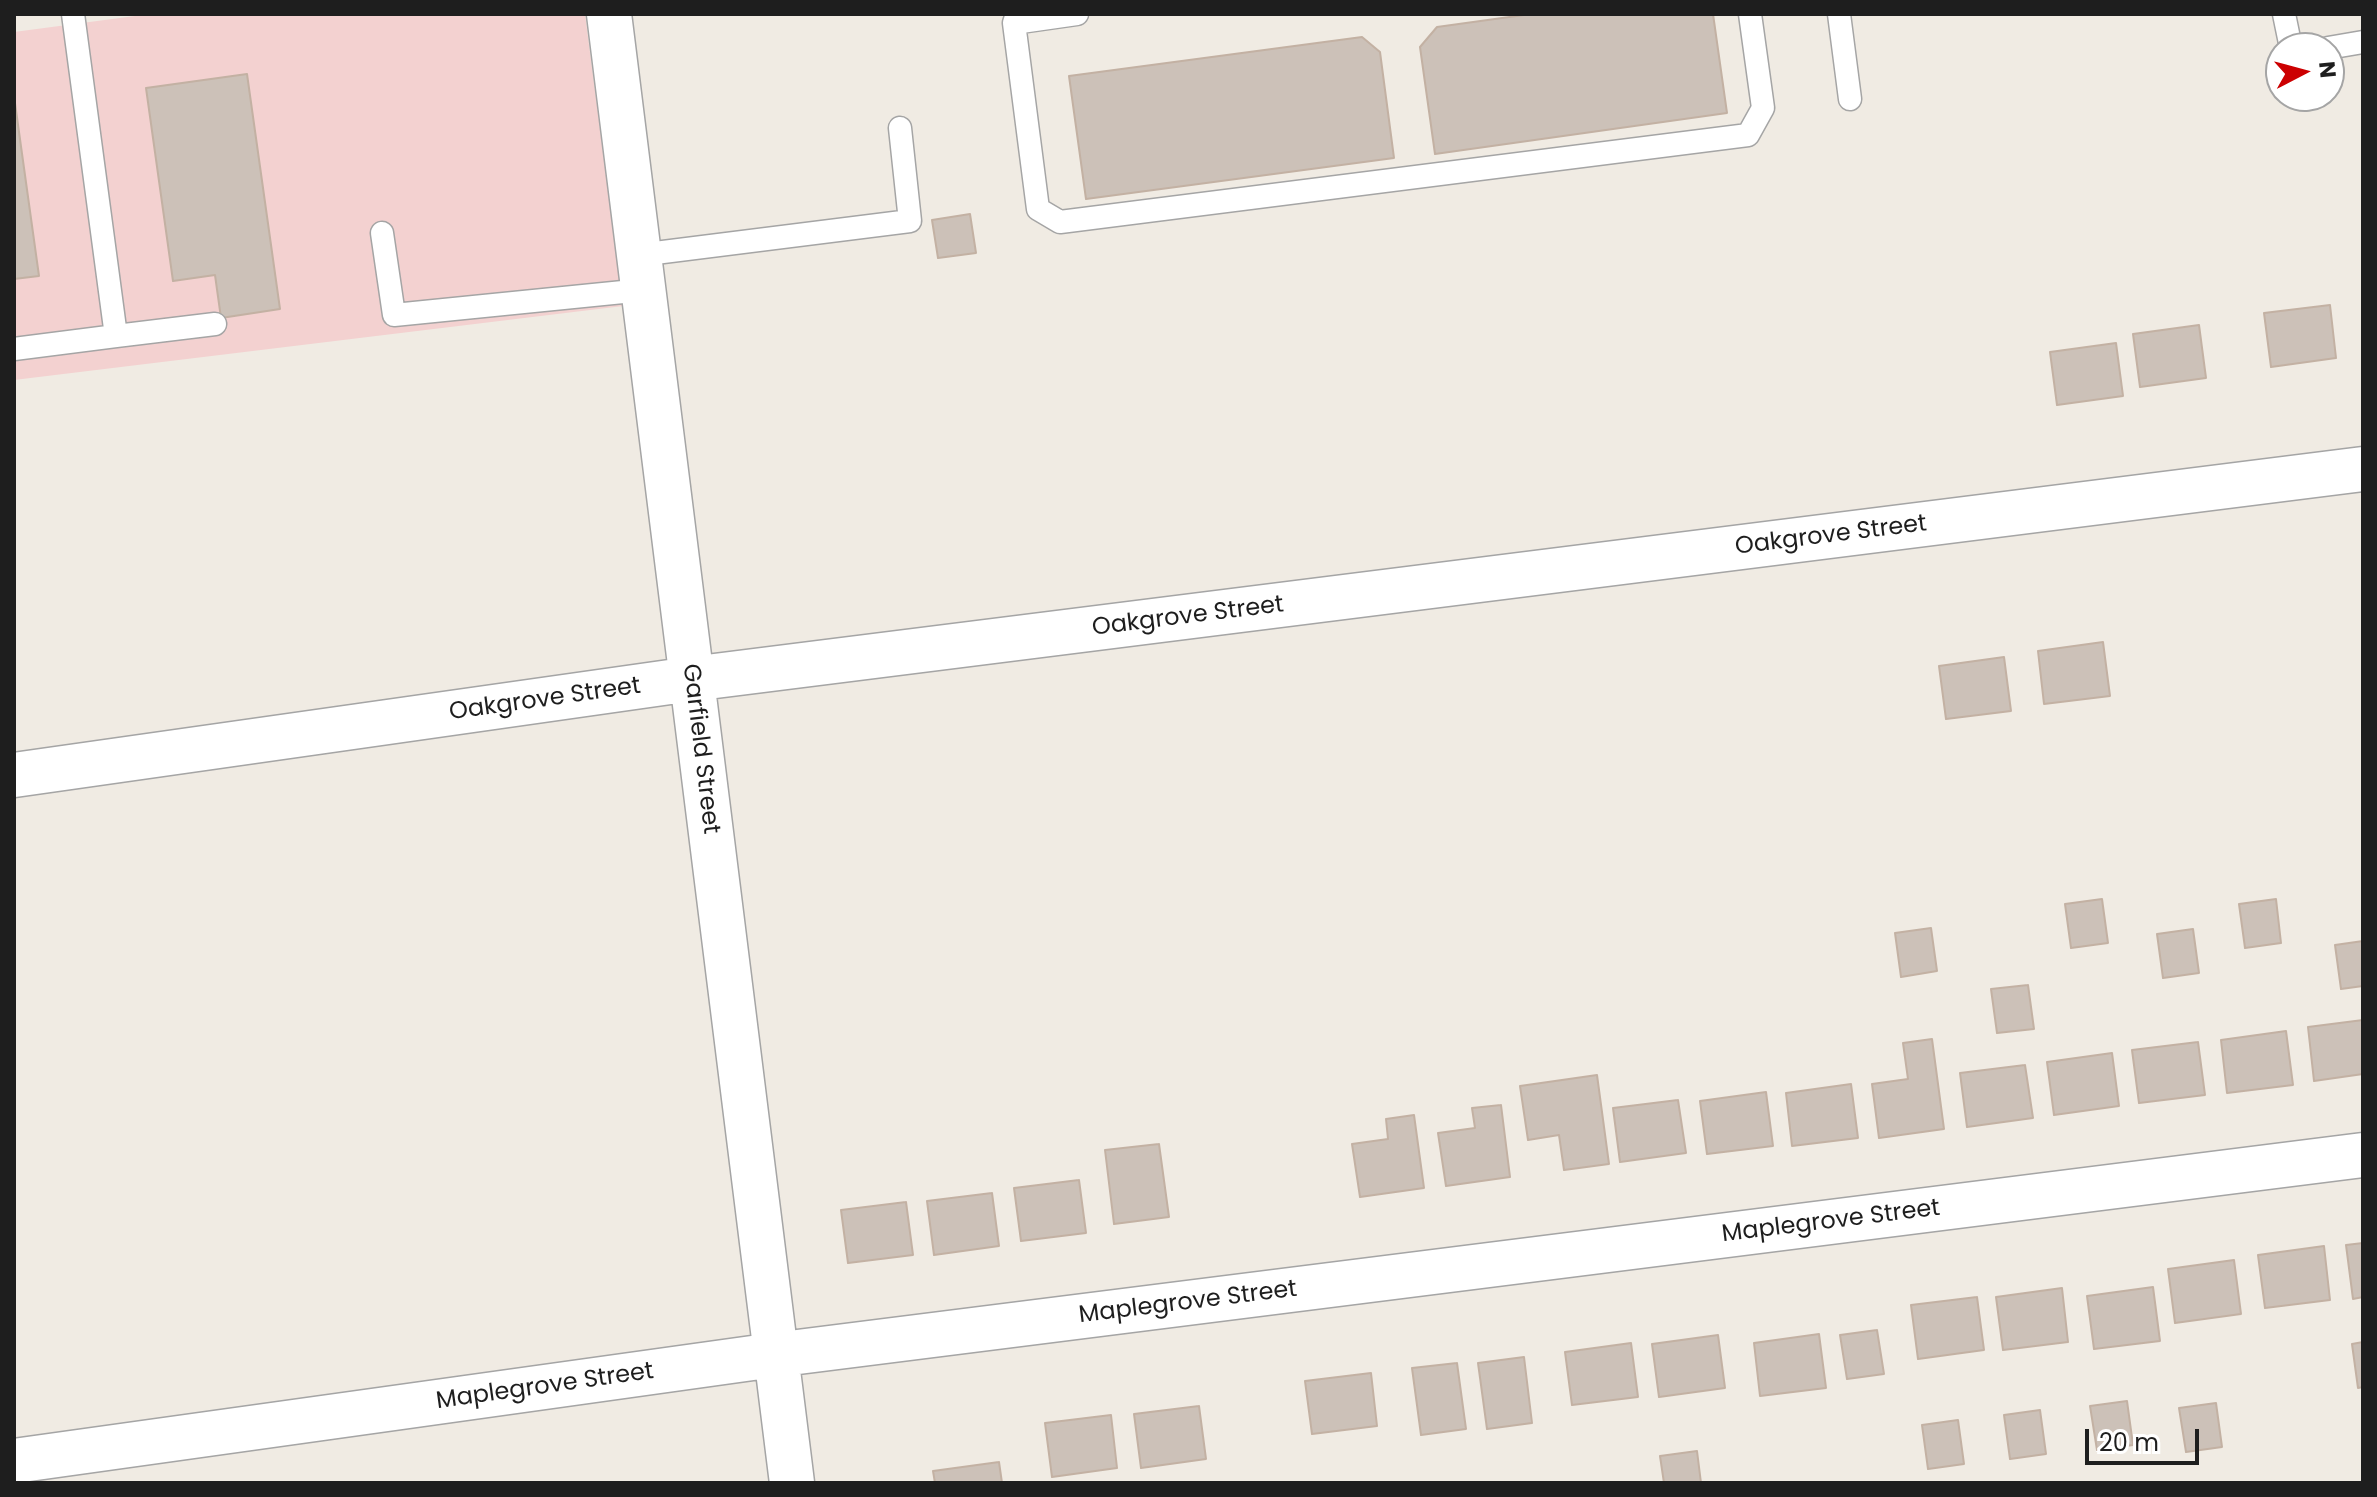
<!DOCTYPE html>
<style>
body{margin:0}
#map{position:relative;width:2377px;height:1497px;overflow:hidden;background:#f0ebe3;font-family:Poppins,sans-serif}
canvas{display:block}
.frame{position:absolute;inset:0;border:16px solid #1e1e1e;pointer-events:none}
.north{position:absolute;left:2265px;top:32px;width:80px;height:80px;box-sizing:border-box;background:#fff;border:2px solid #a5a5a5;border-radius:50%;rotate:84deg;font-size:22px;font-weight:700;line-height:32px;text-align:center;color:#1e1e1e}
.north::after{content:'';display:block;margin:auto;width:28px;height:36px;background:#cc0001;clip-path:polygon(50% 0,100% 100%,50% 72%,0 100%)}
.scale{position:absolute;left:2085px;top:1429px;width:114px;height:36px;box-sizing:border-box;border:4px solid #1e1e1e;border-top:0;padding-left:10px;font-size:24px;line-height:28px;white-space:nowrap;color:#1e1e1e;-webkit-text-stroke:6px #fff;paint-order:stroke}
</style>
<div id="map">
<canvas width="2377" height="1497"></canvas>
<div class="frame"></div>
<div class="north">N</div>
<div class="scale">20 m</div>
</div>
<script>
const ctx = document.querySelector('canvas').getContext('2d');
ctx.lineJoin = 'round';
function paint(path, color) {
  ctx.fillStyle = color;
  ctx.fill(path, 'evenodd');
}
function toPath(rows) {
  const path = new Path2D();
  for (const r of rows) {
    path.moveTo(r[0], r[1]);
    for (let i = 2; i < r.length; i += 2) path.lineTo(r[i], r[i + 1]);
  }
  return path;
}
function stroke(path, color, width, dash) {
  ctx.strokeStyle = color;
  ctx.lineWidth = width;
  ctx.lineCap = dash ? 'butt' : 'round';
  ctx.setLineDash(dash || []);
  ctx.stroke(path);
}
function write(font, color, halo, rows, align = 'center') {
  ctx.font = font + ' Poppins,sans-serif';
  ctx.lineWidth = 8;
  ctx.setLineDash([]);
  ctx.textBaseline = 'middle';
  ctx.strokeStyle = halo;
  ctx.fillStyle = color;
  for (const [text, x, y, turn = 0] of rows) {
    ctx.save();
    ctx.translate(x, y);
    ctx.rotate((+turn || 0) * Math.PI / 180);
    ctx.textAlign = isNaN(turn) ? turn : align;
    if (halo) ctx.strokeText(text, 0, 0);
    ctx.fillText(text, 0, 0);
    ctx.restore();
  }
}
const commercial = toPath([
 [150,14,585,14,623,306,14,380,14,32]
]);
const building = toPath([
 [1531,14,1713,14,1727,113,1435,154,1420,47,1437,27,1531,14],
 [1362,37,1380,52,1394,158,1086,199,1069,76,1362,37],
 [247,74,280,309,221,318,215,275,173,281,146,88,247,74],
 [14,96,39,276,14,279,14,96],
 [970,214,976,253,938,258,932,220,970,214],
 [2330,305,2336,358,2271,367,2264,313,2330,305],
 [2199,325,2206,378,2140,387,2133,334,2199,325],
 [2116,343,2123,396,2057,405,2050,352,2116,343],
 [2103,642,2110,696,2044,704,2038,651,2103,642],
 [2004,657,2011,711,1946,719,1939,666,2004,657],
 [2102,899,2108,943,2071,948,2065,904,2102,899],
 [2276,899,2281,943,2245,948,2239,904,2276,899],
 [1931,928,1937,971,1901,977,1895,933,1931,928],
 [2193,929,2199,973,2163,978,2157,934,2193,929],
 [2363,941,2363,986,2341,989,2335,945,2363,941],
 [2028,985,2034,1029,1997,1033,1991,989,2028,985],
 [2363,1020,2363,1074,2314,1081,2308,1027,2363,1020],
 [2286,1031,2293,1085,2227,1093,2221,1040,2286,1031],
 [1932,1039,1944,1129,1879,1138,1872,1084,1908,1079,1903,1043,1932,1039],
 [2198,1042,2205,1095,2139,1103,2132,1050,2198,1042],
 [2112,1053,2119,1106,2054,1115,2047,1062,2112,1053],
 [2025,1065,2033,1118,1967,1127,1960,1073,2025,1065],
 [1597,1075,1609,1164,1564,1170,1559,1135,1528,1140,1520,1086,1597,1075],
 [1851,1084,1858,1138,1792,1146,1786,1093,1851,1084],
 [1766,1092,1773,1146,1707,1154,1700,1101,1766,1092],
 [1678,1100,1686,1153,1620,1162,1613,1108,1678,1100],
 [1501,1105,1510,1177,1446,1186,1438,1133,1475,1128,1472,1108,1501,1105],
 [1414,1115,1424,1188,1360,1197,1352,1144,1388,1139,1386,1119,1414,1115],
 [1159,1144,1169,1217,1114,1224,1105,1150,1159,1144],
 [1079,1180,1086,1233,1021,1241,1014,1188,1079,1180],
 [992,1193,999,1246,934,1255,927,1201,992,1193],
 [906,1202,913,1255,848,1263,841,1210,906,1202],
 [2363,1243,2363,1297,2353,1299,2346,1245,2363,1243],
 [2324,1246,2330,1300,2265,1308,2258,1255,2324,1246],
 [2234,1260,2241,1314,2175,1323,2168,1269,2234,1260],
 [2153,1287,2160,1341,2094,1349,2087,1296,2153,1287],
 [2062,1288,2068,1342,2003,1350,1996,1297,2062,1288],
 [1977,1297,1984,1350,1918,1359,1911,1305,1977,1297],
 [1877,1330,1884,1374,1847,1379,1840,1335,1877,1330],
 [1819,1334,1826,1388,1760,1396,1754,1343,1819,1334],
 [1718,1335,1725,1388,1659,1397,1652,1344,1718,1335],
 [2363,1342,2363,1387,2358,1388,2352,1344,2363,1342],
 [1631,1343,1638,1397,1572,1405,1565,1352,1631,1343],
 [1524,1357,1532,1423,1487,1429,1478,1363,1524,1357],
 [1457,1363,1466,1429,1421,1435,1412,1368,1457,1363],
 [1371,1373,1377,1426,1312,1434,1305,1381,1371,1373],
 [2127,1401,2133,1445,2097,1450,2090,1406,2127,1401],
 [2216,1403,2222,1447,2186,1452,2179,1408,2216,1403],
 [1199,1406,1206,1459,1141,1468,1134,1414,1199,1406],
 [2040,1410,2046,1454,2010,1459,2004,1415,2040,1410],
 [1111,1415,1117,1468,1052,1477,1045,1423,1111,1415],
 [1958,1420,1964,1464,1928,1469,1922,1425,1958,1420],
 [1697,1451,1701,1483,1664,1483,1660,1456,1697,1451],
 [999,1462,1002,1483,935,1483,933,1471,999,1462]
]);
const lane = toPath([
 [1017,14,1014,23,1038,209,1060,222,1748,135,1763,108,1750,14],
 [1839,14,1850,99],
 [2284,14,2291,48],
 [1014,23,1077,14],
 [2328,48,2363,42],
 [382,233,394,315,643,290],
 [639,255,910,221,900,128],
 [116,336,215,324],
 [14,349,116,336,73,14]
]);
const street = toPath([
 [609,14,792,1483],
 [14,775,691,679,2363,469],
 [14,1461,774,1355,2363,1155]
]);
const streetNames = [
 ["Oakgrove Street",1831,536,-7],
 ["Oakgrove Street",1188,617,-7],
 ["Oakgrove Street",545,700,-8],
 ["Garfield Street",700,749,83],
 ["Maplegrove Street",1831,1222,-7],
 ["Maplegrove Street",1188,1303,-7],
 ["Maplegrove Street",545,1387,-8]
];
paint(commercial, '#f3d1d0');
paint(building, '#ccc1b8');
stroke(building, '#c3b1a3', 2);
stroke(lane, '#a5a5a5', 25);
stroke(street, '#a5a5a5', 47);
stroke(lane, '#fff', 22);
stroke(street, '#fff', 44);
write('24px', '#1e1e1e', '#fff', streetNames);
</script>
